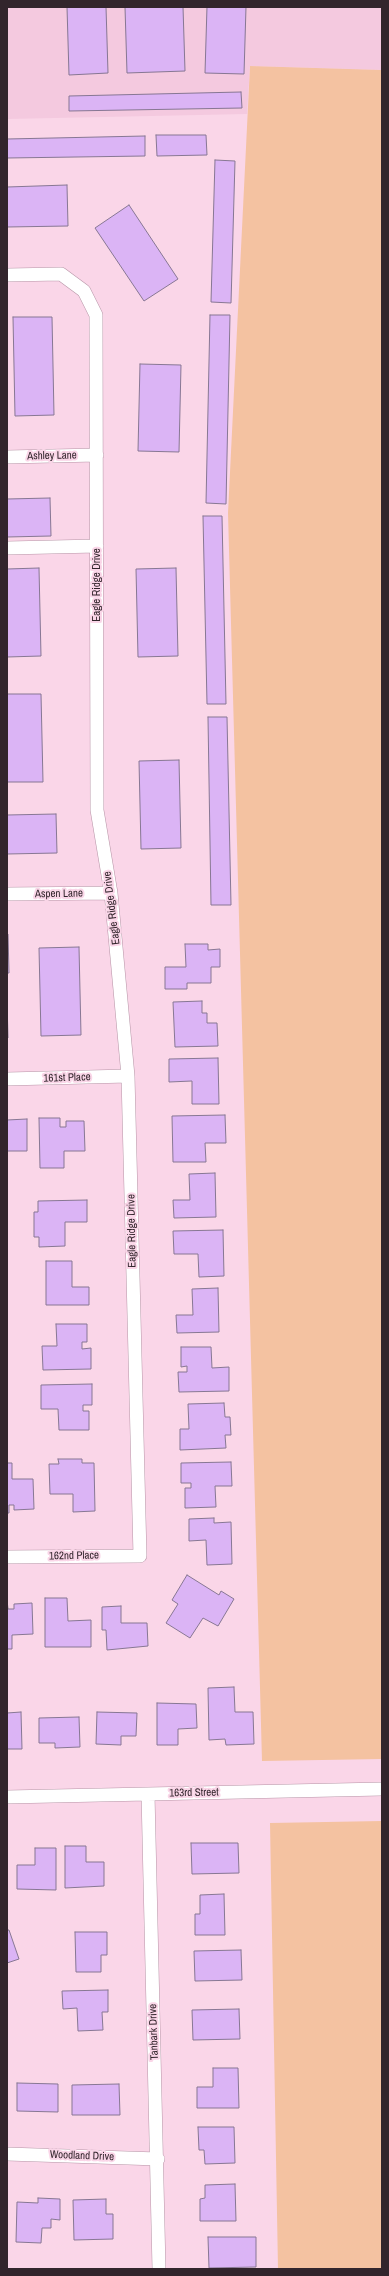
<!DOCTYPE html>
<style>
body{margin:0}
#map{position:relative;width:389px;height:2276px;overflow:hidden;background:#fad6e8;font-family:"Archivo Narrow",sans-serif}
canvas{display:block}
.frame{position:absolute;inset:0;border:8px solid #32252c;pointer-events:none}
</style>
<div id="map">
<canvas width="389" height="2276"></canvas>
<div class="frame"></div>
</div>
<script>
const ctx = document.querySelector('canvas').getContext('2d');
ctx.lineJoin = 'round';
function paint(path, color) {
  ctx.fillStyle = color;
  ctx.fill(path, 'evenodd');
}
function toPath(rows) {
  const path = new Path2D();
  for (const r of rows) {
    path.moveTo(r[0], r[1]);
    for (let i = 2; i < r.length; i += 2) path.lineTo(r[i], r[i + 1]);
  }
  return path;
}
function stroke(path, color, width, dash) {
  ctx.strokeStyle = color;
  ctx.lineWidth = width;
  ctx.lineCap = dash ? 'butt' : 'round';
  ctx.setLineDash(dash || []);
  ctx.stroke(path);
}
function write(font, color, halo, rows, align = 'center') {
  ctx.font = font + ' "Archivo Narrow",sans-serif';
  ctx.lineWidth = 4;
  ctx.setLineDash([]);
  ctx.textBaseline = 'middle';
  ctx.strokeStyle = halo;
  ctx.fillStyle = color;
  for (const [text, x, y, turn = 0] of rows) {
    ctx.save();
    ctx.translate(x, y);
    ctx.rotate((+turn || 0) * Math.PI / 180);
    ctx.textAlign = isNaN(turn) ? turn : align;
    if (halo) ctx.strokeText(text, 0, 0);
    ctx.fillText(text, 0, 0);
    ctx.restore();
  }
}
const built = toPath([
 [7,7,382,7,382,70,250,66,247,114,7,119]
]);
const green = toPath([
 [250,66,382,70,382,1759,262,1761,228,513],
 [382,1821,382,2269,278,2269,270,1823]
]);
const building = toPath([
 [67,7,106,7,108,73,69,75,67,7],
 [125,7,183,7,185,71,127,73,125,7],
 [207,7,246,7,244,74,205,73,207,7],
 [241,92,242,108,69,111,69,96,241,92],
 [156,135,206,135,207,155,157,156,156,135],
 [145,136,145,156,7,158,7,139,145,136],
 [215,160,235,161,231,303,211,302,215,160],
 [67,185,68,226,7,227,7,187,67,185],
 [129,205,178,279,144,301,95,228,129,205],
 [210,315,230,315,226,504,206,503,210,315],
 [13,317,52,317,54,415,15,416,13,317],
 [140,364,181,365,179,452,138,451,140,364],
 [50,498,51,536,7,537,7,499,50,498],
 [203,516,222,516,226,704,207,704,203,516],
 [39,568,41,656,7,657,7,569,39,568],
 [176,568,178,656,138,657,136,569,176,568],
 [7,694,41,694,43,782,7,782,7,694],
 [208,717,227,717,231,905,211,905,208,717],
 [179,760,181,848,141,849,139,761,179,760],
 [56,814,57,853,7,854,7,815,56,814],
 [7,934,8,934,9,973,7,973,7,934],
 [185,944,208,944,208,950,220,949,220,967,211,967,211,983,187,983,187,989,165,989,165,967,186,967,185,944],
 [79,947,81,1035,41,1036,39,948,79,947],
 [7,1000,8,1038,7,1038,7,1000],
 [202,1001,202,1013,207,1013,207,1023,217,1023,218,1046,175,1047,173,1002,202,1001],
 [218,1058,219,1104,192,1104,192,1081,169,1082,169,1059,218,1058],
 [225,1115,226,1143,205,1143,206,1162,173,1162,172,1116,225,1115],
 [39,1118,60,1118,60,1127,66,1127,66,1121,84,1121,85,1151,64,1151,64,1168,40,1168,39,1118],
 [27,1119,27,1151,7,1151,7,1120,27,1119],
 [215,1173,216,1217,174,1218,173,1200,190,1200,189,1174,215,1173],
 [87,1200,87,1222,65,1222,65,1246,39,1247,39,1237,34,1237,34,1212,38,1212,38,1201,87,1200],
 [223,1230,224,1276,199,1277,198,1254,174,1254,173,1231,223,1230],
 [46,1261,72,1261,72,1287,89,1287,89,1305,46,1305,46,1261],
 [218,1288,219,1332,177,1333,176,1315,193,1315,192,1289,218,1288],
 [56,1324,87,1324,87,1342,82,1342,82,1349,91,1348,91,1369,43,1370,42,1346,57,1346,56,1324],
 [181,1347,211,1347,212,1368,229,1367,229,1391,179,1392,178,1372,187,1372,187,1366,181,1367,181,1347],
 [92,1384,92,1405,83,1405,83,1411,89,1411,89,1430,59,1430,58,1409,41,1409,41,1385,92,1384],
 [224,1403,225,1417,230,1417,231,1435,225,1435,226,1448,180,1450,180,1429,189,1429,188,1404,224,1403],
 [58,1459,82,1459,82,1463,94,1463,95,1511,73,1512,73,1494,50,1494,49,1464,59,1464,58,1459],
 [231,1462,232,1486,215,1486,216,1507,185,1508,185,1488,191,1488,191,1483,181,1483,181,1463,231,1462],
 [7,1463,12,1463,12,1479,33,1479,34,1509,14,1510,14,1505,9,1505,9,1513,7,1513,7,1463],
 [214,1518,214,1523,231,1522,232,1564,207,1565,206,1540,189,1541,189,1519,214,1518],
 [187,1575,219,1595,221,1591,234,1599,218,1626,203,1618,190,1638,166,1623,178,1604,172,1600,187,1575],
 [45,1598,67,1598,68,1621,91,1620,91,1647,45,1647,45,1598],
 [7,1600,8,1609,14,1609,14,1604,32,1603,33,1634,12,1635,12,1649,7,1649,7,1600],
 [121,1606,121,1623,147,1623,148,1646,107,1650,106,1630,102,1630,102,1607,121,1606],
 [234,1687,235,1712,253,1712,254,1744,226,1745,225,1739,209,1740,208,1688,234,1687],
 [157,1703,196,1704,197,1728,178,1729,178,1745,157,1745,157,1703],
 [21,1712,22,1749,7,1749,7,1713,21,1712],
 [97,1712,137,1713,136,1736,121,1736,121,1745,96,1744,97,1712],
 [79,1717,80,1747,55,1748,55,1743,39,1743,39,1718,79,1717],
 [191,1843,238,1843,239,1873,192,1874,191,1843],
 [65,1846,86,1846,86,1862,104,1862,104,1886,65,1888,65,1846],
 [35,1848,56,1848,56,1890,17,1889,17,1865,35,1865,35,1848],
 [224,1894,225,1935,195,1935,195,1914,200,1914,200,1895,224,1894],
 [7,1930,9,1930,19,1959,7,1963,7,1930],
 [75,1932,107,1932,107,1955,101,1955,101,1972,76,1972,75,1932],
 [241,1950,242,1980,195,1981,194,1951,241,1950],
 [108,1990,108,2012,102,2012,103,2030,78,2031,77,2008,63,2009,62,1991,108,1990],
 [239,2009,240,2039,193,2040,192,2010,239,2009],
 [213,2068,238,2068,239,2108,197,2108,197,2087,213,2087,213,2068],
 [17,2083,58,2084,58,2112,17,2111,17,2083],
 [119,2084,120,2115,72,2115,72,2085,119,2084],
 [198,2127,234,2127,235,2163,205,2164,204,2150,199,2150,198,2127],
 [235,2184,236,2221,200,2221,200,2199,205,2198,205,2185,235,2184],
 [38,2198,60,2199,60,2220,51,2219,51,2228,42,2228,41,2243,16,2242,17,2202,38,2203,38,2198],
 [106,2199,106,2214,113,2214,113,2239,74,2240,73,2200,106,2199],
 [208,2237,256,2237,256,2267,209,2268,208,2237]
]);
const street = toPath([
 [7,275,61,274,84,291,96,315,97,810,111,893,128,1076,140,1556,7,1557],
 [7,457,97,455],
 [7,548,97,546],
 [7,894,111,893],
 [7,1079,128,1076],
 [148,1794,159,2269],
 [7,1797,382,1789],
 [7,2154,158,2159]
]);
const streetNames = [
 ["Ashley Lane",52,456,-1],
 ["Eagle Ridge Drive",97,585,-90],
 ["Aspen Lane",59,894,-1],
 ["Eagle Ridge Drive",112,908,-97],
 ["161st Place",67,1078,-2],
 ["Eagle Ridge Drive",132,1231,-91],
 ["162nd Place",74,1556,-1],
 ["163rd Street",194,1793,-1],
 ["Tanbark Drive",154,2032,-92],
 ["Woodland Drive",82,2156,2]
];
paint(built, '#f4c9df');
paint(green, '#f4c2a1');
paint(building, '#dbb4f5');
stroke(building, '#877793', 1);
stroke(street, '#b795a7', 14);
stroke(street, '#fff', 13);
write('11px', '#32252c', '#fad6e8', streetNames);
</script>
